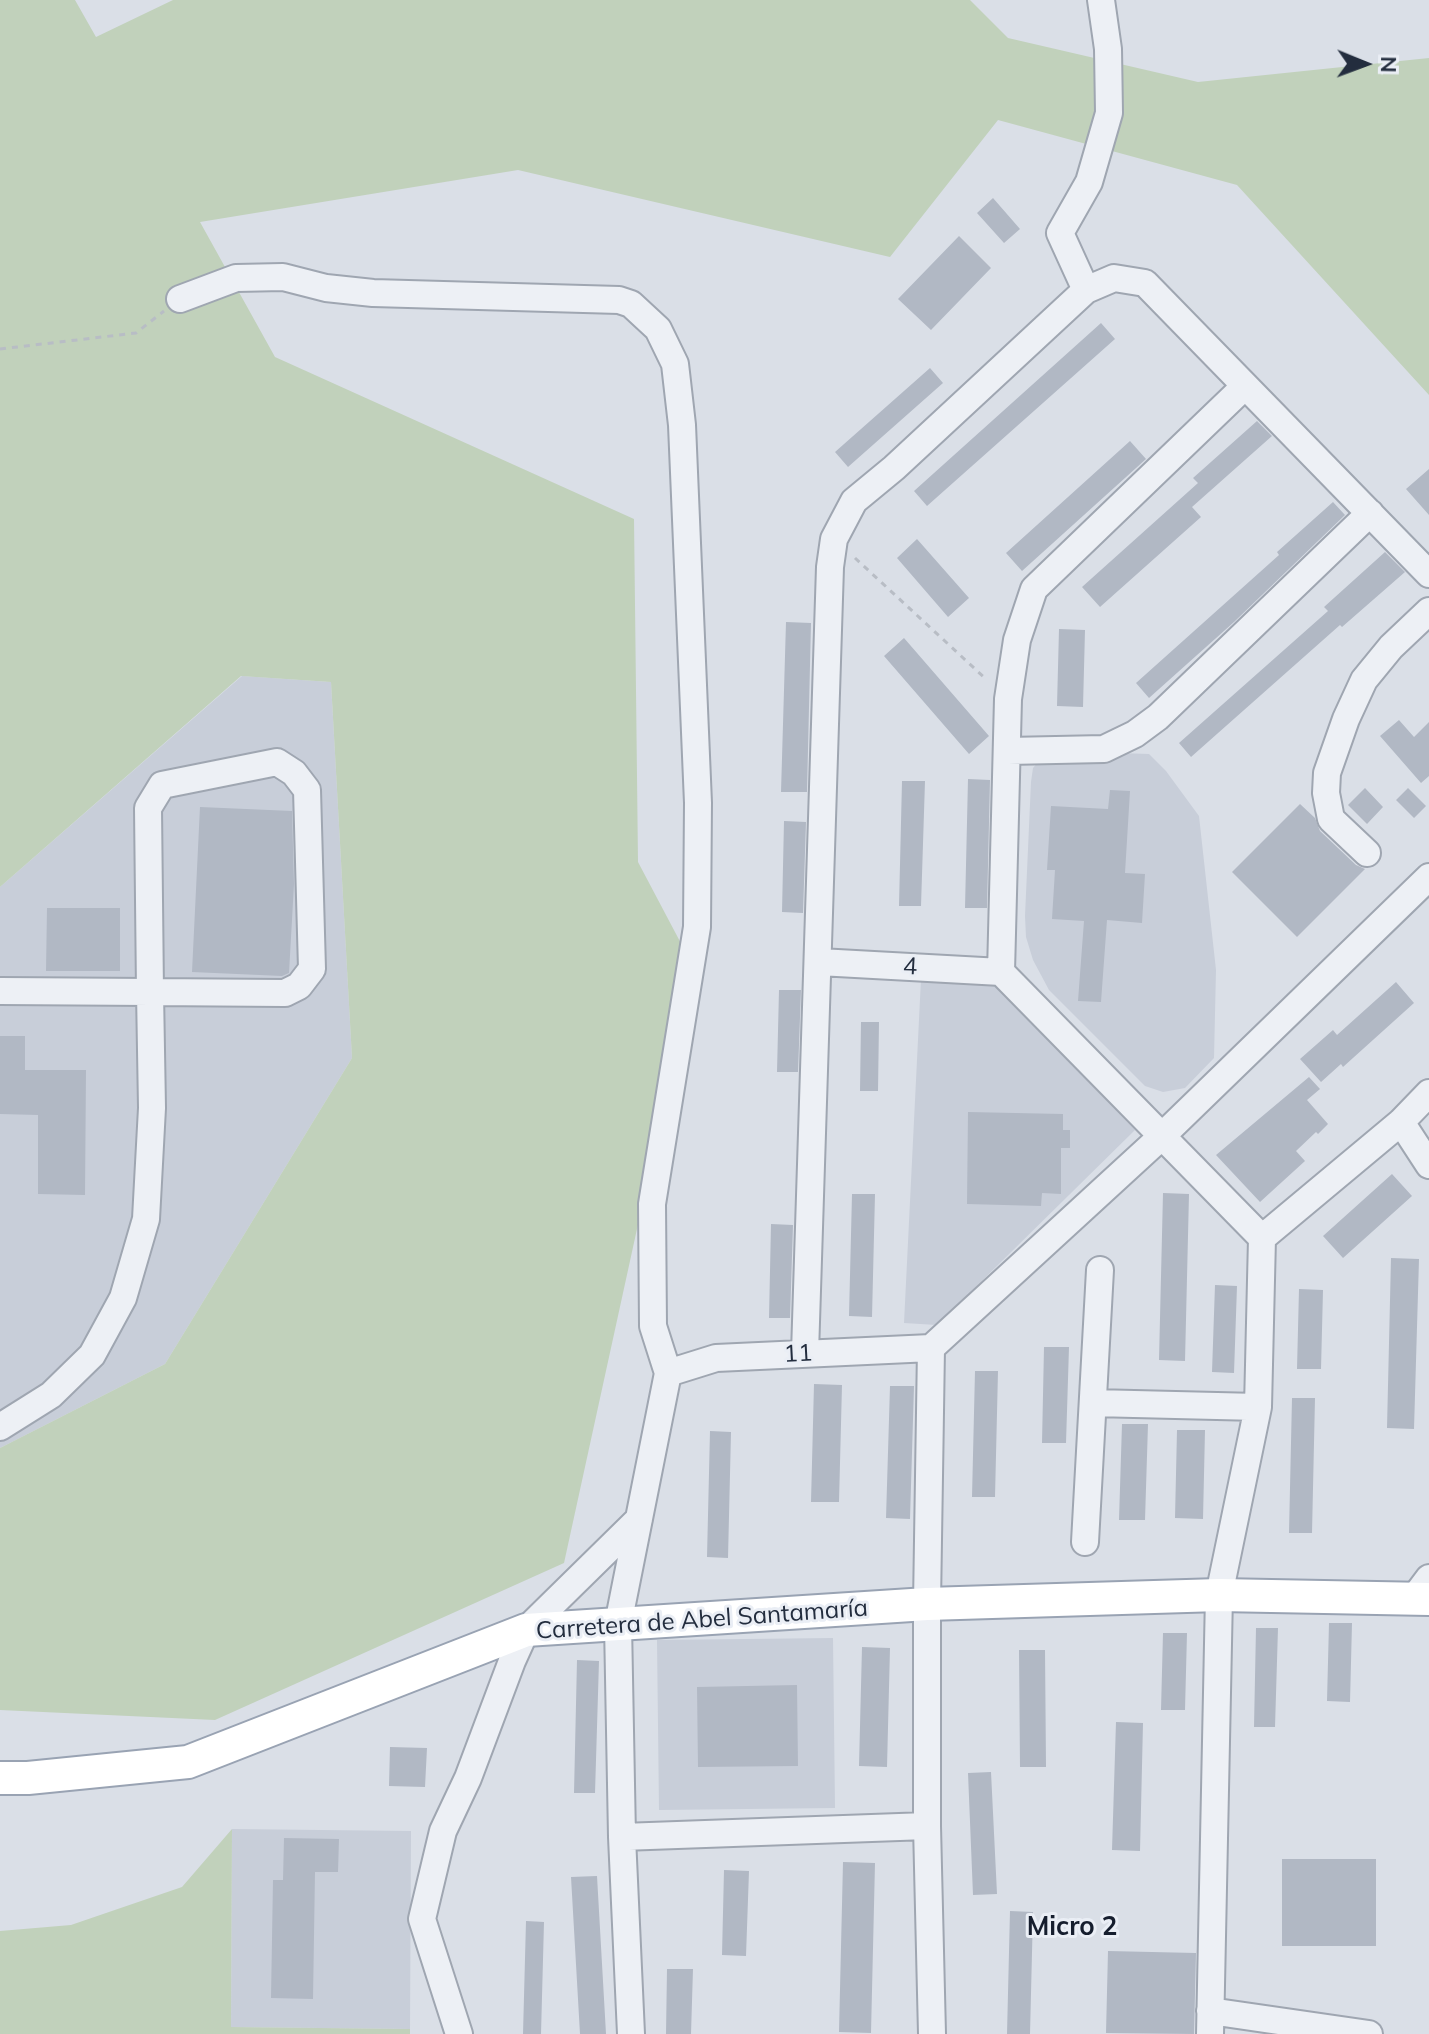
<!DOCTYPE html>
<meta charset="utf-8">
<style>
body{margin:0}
#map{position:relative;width:1429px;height:2034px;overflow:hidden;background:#dadfe7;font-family:Mulish,sans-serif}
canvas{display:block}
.north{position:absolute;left:1325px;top:24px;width:80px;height:80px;-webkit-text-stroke:6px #eaeef5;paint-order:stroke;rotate:91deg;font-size:22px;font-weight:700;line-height:32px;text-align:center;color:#232d3e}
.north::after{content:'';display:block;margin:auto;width:28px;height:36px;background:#232d3e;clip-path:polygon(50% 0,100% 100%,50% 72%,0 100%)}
</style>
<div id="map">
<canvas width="1429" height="2034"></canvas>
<div class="north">N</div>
</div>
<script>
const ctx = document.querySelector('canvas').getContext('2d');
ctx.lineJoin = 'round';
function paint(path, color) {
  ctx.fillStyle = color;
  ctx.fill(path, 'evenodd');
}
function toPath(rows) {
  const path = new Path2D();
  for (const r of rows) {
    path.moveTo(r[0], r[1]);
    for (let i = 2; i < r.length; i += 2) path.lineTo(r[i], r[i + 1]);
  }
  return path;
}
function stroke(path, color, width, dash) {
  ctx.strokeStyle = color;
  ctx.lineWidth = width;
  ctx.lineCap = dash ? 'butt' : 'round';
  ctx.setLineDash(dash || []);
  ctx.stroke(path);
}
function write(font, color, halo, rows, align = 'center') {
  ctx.font = font + ' Mulish,sans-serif';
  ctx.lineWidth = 6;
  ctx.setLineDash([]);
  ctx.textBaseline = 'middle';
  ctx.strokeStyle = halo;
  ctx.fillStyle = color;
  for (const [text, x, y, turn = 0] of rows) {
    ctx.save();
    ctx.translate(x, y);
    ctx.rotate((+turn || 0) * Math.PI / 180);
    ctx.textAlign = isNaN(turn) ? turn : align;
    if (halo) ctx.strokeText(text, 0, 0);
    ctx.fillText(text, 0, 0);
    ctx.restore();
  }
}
const built = toPath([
 [242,676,331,682,352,1058,165,1364,0,1448,0,887],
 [1060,751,1149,754,1166,771,1199,816,1216,970,1214,1058,1185,1088,1163,1092,1145,1086,1049,990,1033,960,1026,937,1025,916,1031,782,1033,768,1041,759],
 [921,979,991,982,1135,1130,937,1325,904,1323],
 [833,1638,835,1808,659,1810,657,1640],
 [232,1829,411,1831,410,2029,231,2027]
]);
const green = toPath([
 [0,0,75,0,96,37,173,0,970,0,1008,38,1198,82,1429,58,1429,395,1237,185,998,120,890,257,518,170,200,222,275,357,634,519,638,862,694,968,564,1563,215,1720,0,1710,0,1448,165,1364,352,1058,331,682,241,676,0,887],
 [232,1829,231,2027,410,2029,410,2034,0,2034,0,1931,71,1925,182,1887]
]);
const building = toPath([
 [993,198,1020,229,1004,243,977,213],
 [959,236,991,268,931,330,898,299],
 [1101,323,1115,339,927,506,914,491],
 [930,368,943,383,848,467,835,452],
 [1257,421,1272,436,1192,507,1201,517,1100,607,1082,587,1198,483,1193,478],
 [1130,441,1146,459,1022,571,1006,553],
 [1429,469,1429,515,1406,489],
 [1333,502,1345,515,1234,622,1149,698,1136,683,1279,555,1277,552],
 [917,539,969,598,948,617,897,558],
 [1385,552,1405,572,1342,627,1340,625,1191,757,1179,743,1328,611,1324,607],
 [786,622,811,623,807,792,781,792],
 [1059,629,1085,630,1083,707,1057,706],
 [904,638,989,736,969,754,884,656],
 [1399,720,1414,737,1429,722,1429,776,1421,783,1380,736],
 [968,779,990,780,987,908,965,908],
 [902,781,925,781,921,906,899,906],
 [1365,788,1383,807,1367,824,1348,805],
 [1408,788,1426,806,1414,818,1396,800],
 [1110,790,1130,791,1125,873,1145,874,1142,923,1107,920,1101,1002,1078,1001,1084,921,1052,919,1055,870,1047,870,1051,806,1108,809],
 [1300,804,1315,818,1320,831,1356,865,1365,869,1297,937,1232,872],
 [200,807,292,811,294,884,289,973,282,976,192,972],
 [784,821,806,822,803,913,782,912],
 [47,908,120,908,120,971,46,971],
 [1396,982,1414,1003,1343,1067,1341,1064,1321,1082,1300,1059,1333,1030,1337,1035],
 [779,990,801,990,798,1072,777,1072],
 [861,1022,879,1022,878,1091,860,1091],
 [0,1036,25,1036,25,1070,86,1070,85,1195,38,1194,38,1115,0,1114],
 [1309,1077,1320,1089,1307,1100,1328,1124,1318,1134,1316,1132,1296,1151,1305,1161,1260,1202,1216,1155],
 [968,1112,1063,1114,1063,1130,1070,1130,1070,1148,1061,1148,1061,1194,1042,1193,1041,1206,967,1204],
 [1392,1174,1412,1196,1343,1258,1323,1236],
 [1163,1193,1189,1194,1185,1361,1159,1360],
 [852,1194,875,1194,872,1317,849,1316],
 [771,1224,793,1225,790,1318,769,1318],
 [1391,1258,1419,1259,1414,1429,1387,1428],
 [1215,1285,1237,1286,1234,1373,1212,1372],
 [1299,1289,1323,1290,1321,1369,1297,1369],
 [1044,1347,1069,1347,1066,1443,1042,1443],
 [975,1371,998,1371,995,1497,972,1497],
 [814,1384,842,1385,839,1502,811,1502],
 [890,1386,914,1386,910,1519,886,1518],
 [1292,1398,1315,1398,1312,1533,1289,1533],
 [1122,1424,1148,1424,1145,1520,1119,1520],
 [1177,1430,1205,1430,1203,1519,1175,1518],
 [710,1431,731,1432,728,1558,707,1557],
 [1329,1623,1352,1623,1350,1702,1327,1701],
 [1256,1628,1278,1628,1275,1727,1254,1727],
 [1163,1633,1187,1633,1185,1710,1161,1710],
 [862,1647,890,1648,887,1767,859,1766],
 [1019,1650,1045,1650,1046,1767,1020,1767],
 [577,1660,599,1661,595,1793,574,1793],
 [797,1685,798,1766,698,1767,697,1687],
 [1116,1722,1143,1723,1140,1851,1112,1850],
 [390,1747,427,1748,425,1787,389,1786],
 [991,1772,997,1894,973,1895,968,1773],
 [284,1838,339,1839,338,1872,315,1872,313,1999,271,1998,273,1880,283,1880],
 [1282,1859,1376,1859,1376,1946,1282,1946],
 [843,1862,875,1863,871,2033,839,2032],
 [724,1870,749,1871,746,1956,722,1955],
 [597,1876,606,2034,580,2034,571,1877],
 [1010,1911,1033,1912,1030,2034,1007,2034],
 [526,1921,544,1922,541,2034,523,2034],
 [1108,1951,1196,1953,1194,2034,1106,2033],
 [667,1969,693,1969,691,2034,666,2034]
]);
const path = toPath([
 [0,349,136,333,164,311],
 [855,558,987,680]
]);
const minor = toPath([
 [1086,290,1060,233,1089,182,1109,113,1108,49,1101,0],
 [180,299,236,278,283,277,326,288,373,293,619,300,631,304,658,329,675,364,682,425,698,803,697,927,652,1204,653,1326,668,1373,618,1624,622,1837,631,2034],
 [1008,751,1104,749,1135,734,1158,717,1370,513],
 [1367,853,1331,819,1326,793,1327,773,1346,719,1364,680,1391,647,1429,611],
 [819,962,1001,972],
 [0,991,150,992,285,993,299,986,312,969,307,790,294,773,277,762,162,785,148,808,150,992,152,1108,146,1219,123,1298,92,1355,51,1395,0,1427],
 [1401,1122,1429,1165],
 [1262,1238,1401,1122,1429,1093],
 [805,1353,830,567,834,539,854,501,894,468,1086,290,1114,278,1145,283,1429,574],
 [668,1373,716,1358,931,1348],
 [1093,1403,1258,1407],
 [1085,1542,1100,1270],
 [1414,1598,1429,1578],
 [622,1837,927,1826],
 [1210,2011,1369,2034],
 [459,2034,422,1919,443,1831,468,1778,512,1661,526,1630,639,1519],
 [932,2034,927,1826,927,1604,931,1348,1161,1137,1429,877],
 [1210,2034,1219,1595,1258,1407,1262,1238,1001,972,1008,699,1017,640,1034,589,1245,386]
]);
const major = toPath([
 [0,1778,28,1778,188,1762,526,1630,927,1604,1219,1595,1429,1599]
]);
const streetNames = [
 ["4",910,967,3],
 ["11",798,1354,-3],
 ["Carretera de Abel Santamaría",702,1620,-4]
];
const neighbourhoodNames = [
 ["Micro 2",1072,1927]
];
paint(built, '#c8ced9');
paint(green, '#c1d1bb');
paint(building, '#b1b8c4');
stroke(minor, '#9fa6b1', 30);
stroke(major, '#99a3b3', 36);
stroke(path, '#b8bdc5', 3, [6, 6]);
stroke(minor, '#edf0f5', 26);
stroke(major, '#fff', 32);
write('24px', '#232d3e', '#eaeef5', streetNames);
write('bold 26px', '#161e2e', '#eaeef5', neighbourhoodNames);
</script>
